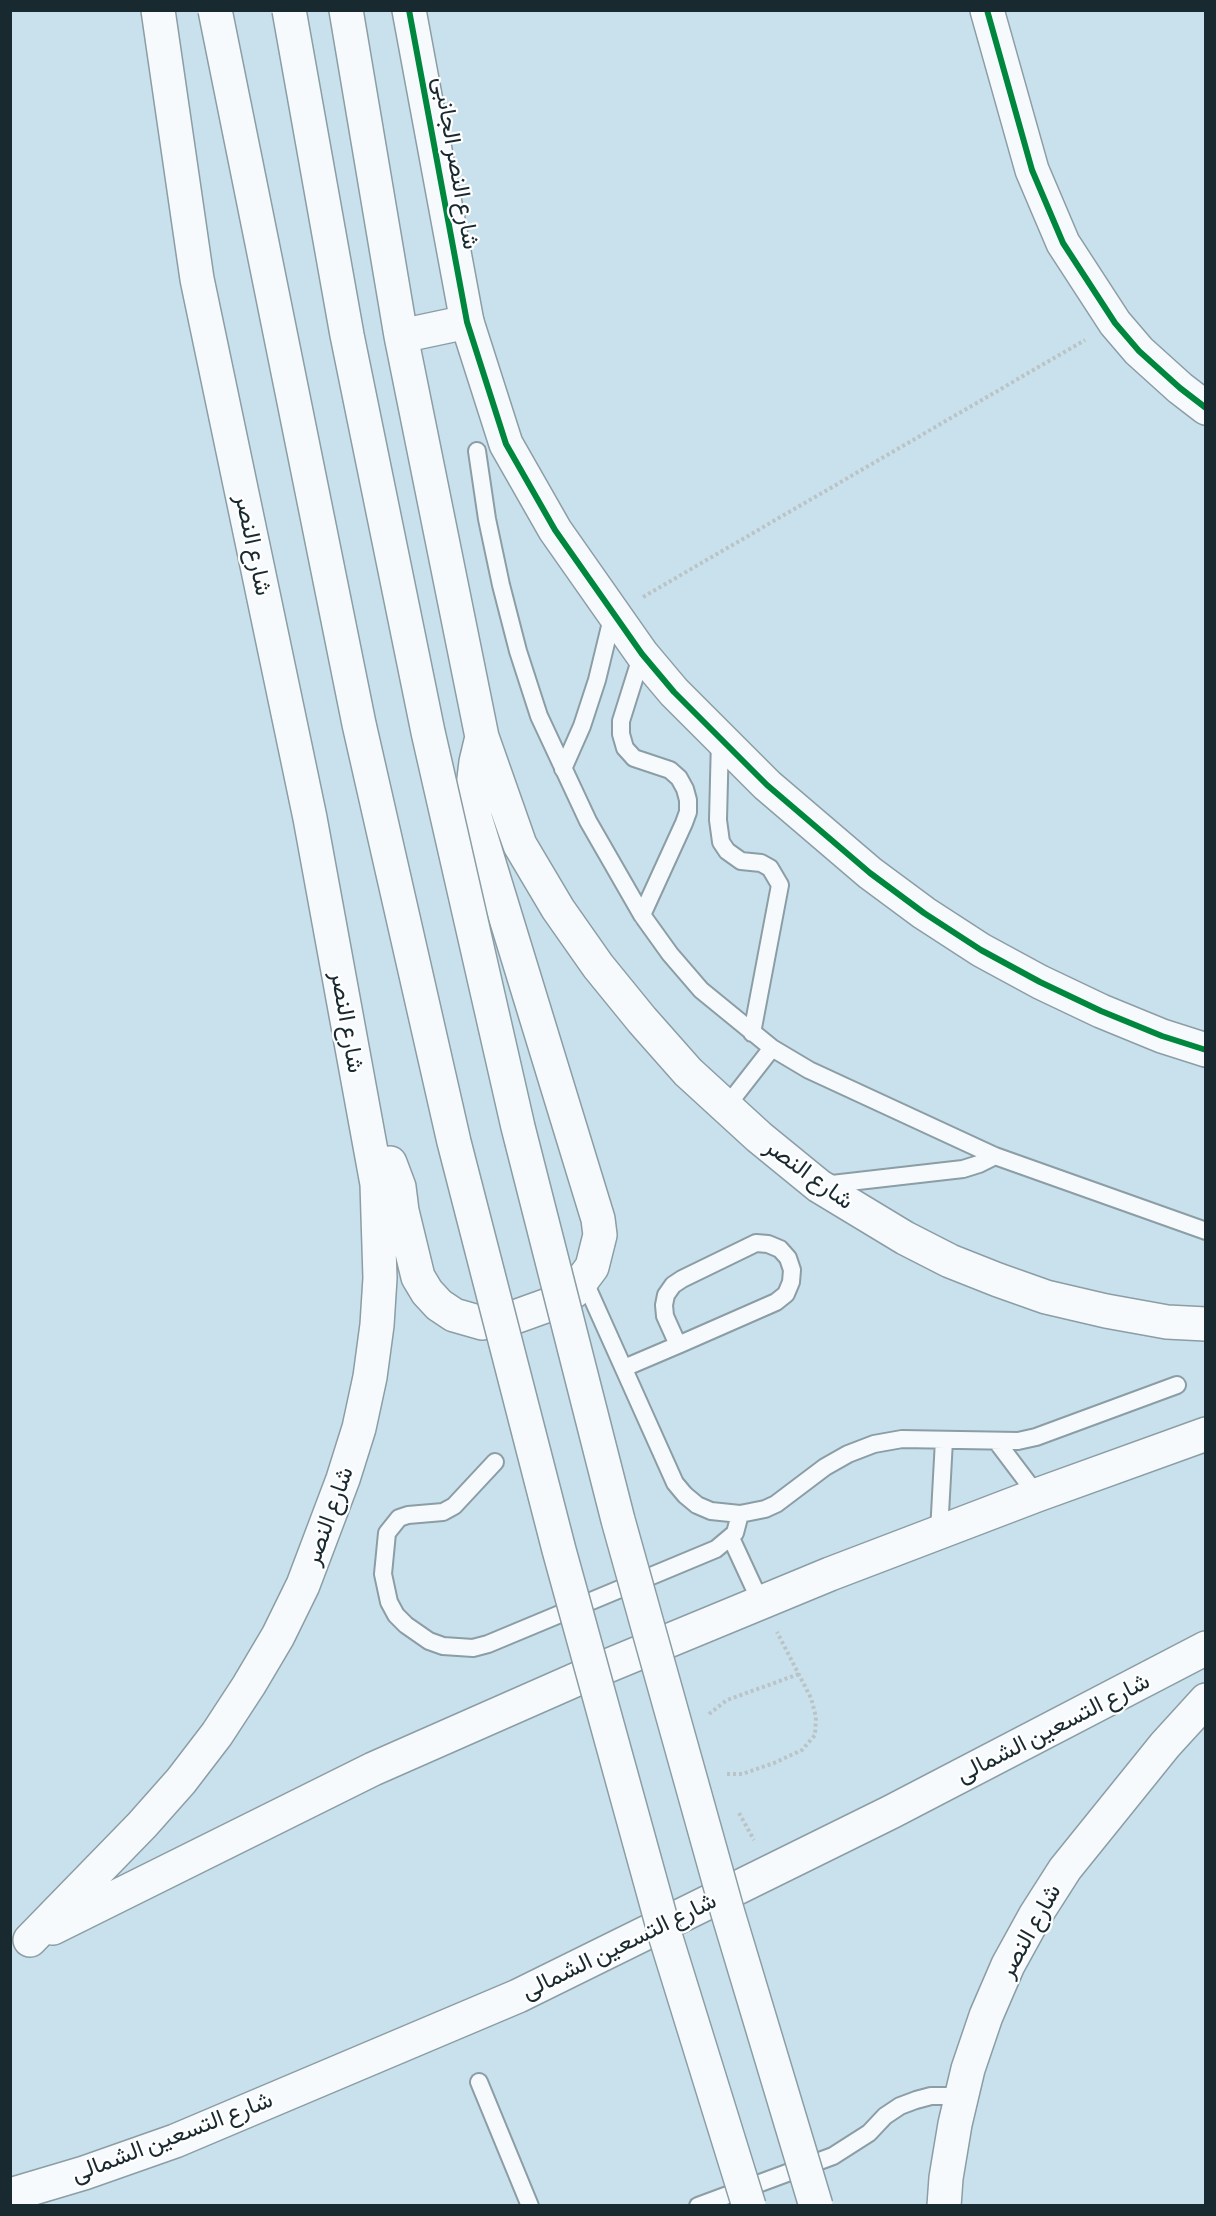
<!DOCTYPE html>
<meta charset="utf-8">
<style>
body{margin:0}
#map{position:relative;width:1216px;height:2216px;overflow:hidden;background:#c9e1ec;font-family:"Alegreya Sans",sans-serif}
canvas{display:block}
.frame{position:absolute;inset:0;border:12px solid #182930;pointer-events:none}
</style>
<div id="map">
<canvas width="1216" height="2216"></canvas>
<div class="frame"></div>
</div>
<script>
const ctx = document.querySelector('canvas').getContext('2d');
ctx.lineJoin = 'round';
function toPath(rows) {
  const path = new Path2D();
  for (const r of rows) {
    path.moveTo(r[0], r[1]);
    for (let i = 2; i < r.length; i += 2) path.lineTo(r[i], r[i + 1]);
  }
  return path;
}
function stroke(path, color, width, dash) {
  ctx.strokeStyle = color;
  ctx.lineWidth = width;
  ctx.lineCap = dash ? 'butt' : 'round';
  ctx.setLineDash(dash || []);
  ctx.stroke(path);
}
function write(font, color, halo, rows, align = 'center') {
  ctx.font = font + ' "Alegreya Sans",Vazirmatn,sans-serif';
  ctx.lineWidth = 4.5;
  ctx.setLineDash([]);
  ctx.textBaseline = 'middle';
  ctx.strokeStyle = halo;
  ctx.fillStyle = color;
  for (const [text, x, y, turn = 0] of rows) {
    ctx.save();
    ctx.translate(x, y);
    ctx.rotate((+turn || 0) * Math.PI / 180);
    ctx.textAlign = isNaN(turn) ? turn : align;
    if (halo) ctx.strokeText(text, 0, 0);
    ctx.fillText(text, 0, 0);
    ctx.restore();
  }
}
const path = toPath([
 [643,597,1085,340],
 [709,1714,727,1700,799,1674],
 [727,1774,742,1774,774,1763,802,1750,815,1735,816,1717,811,1698,777,1632],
 [739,1813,754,1840]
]);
const service = toPath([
 [477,451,487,519,501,585,518,651,539,716,588,821,642,915,670,954,701,990,772,1048,809,1070,995,1156,1206,1231],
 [720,739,718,820,721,842,727,851,741,861,761,863,770,868,780,885,752,1033],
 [563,769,582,726,597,680,613,614],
 [642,915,684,823,688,812,688,800,685,789,679,778,670,770,634,758,625,748,621,734,621,721,642,654],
 [726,1107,772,1048],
 [823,1185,963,1169,979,1164,995,1156],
 [756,1243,768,1244,780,1249,788,1258,792,1270,791,1282,786,1294,776,1302,678,1345,665,1316,664,1305,666,1295,673,1285,682,1279,756,1243],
 [584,1280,675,1483,685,1495,697,1505,711,1511,740,1514,765,1509,776,1504,825,1467,848,1454,874,1444,902,1439,1018,1441,1036,1437,1177,1385],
 [624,1368,678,1345],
 [997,1442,1037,1495],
 [495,1462,454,1506,443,1512,408,1515,399,1518,387,1533,383,1574,389,1602,396,1615,406,1625,429,1641,443,1646,473,1648,488,1644,716,1549,735,1533,740,1514],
 [939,1532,944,1440],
 [731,1538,761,1603],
 [479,2082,530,2206],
 [698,2206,833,2156,869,2133,885,2116,900,2106,916,2100,931,2096,962,2096]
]);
const minor = toPath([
 [987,10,1032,170,1063,243,1115,323,1139,351,1180,388,1206,408]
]);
const tertiary = toPath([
 [409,10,467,322,506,444,555,530,642,654,674,692,767,785,870,873,924,913,981,950,1040,982,1101,1011,1162,1036,1206,1050]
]);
const primary = toPath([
 [346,10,401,336,482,737,520,845,558,909,598,966,642,1020,688,1072,759,1137,819,1186,905,1238,950,1261,998,1280,1046,1297,1106,1311,1167,1322,1206,1324],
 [401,336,467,322],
 [390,1163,399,1187,402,1211,418,1277,427,1292,439,1305,454,1315,482,1323,512,1318,562,1300,574,1291,592,1267,600,1235,598,1219,475,817,473,787,476,762,481,741],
 [53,1928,373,1769,600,1669,830,1574,1037,1495,1206,1434],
 [30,1940,142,1825,181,1781,217,1734,249,1685,278,1636,303,1585,343,1479,359,1428,370,1377,377,1325,380,1278,377,1184,310,818,197,279,158,10],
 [10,2195,84,2173,175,2141,518,1996,891,1812,1206,1648],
 [944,2206,946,2178,955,2124,968,2069,986,2016,1008,1965,1035,1916,1065,1869,1165,1745,1206,1700]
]);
const primaryBridge = toPath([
 [215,10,359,724,454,1142,559,1550,666,1938,749,2206],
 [289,10,347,335,428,732,518,1127,618,1520,727,1910,816,2206]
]);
const cycleway = toPath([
 [409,10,467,322,506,444,555,530,642,654,674,692,767,785,870,873,924,913,981,950,1040,982,1101,1011,1162,1036,1206,1050],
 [987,10,1032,170,1063,243,1115,323,1139,351,1180,388,1206,408]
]);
const streetNames = [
 ["شارع النصر الجانبى",456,163,80],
 ["شارع النصر",253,545,78],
 ["شارع النصر",347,1022,80],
 ["شارع النصر",809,1174,36],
 ["شارع النصر",329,1516,-70],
 ["شارع التسعين الشمالى",1053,1728,-27],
 ["شارع النصر",1030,1931,-61],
 ["شارع التسعين الشمالى",619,1946,-26],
 ["شارع التسعين الشمالى",172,2137,-21]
];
stroke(service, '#8b9da5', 20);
stroke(minor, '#8b9da5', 36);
stroke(tertiary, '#8b9da5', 36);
stroke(primary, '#8b9da5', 36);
stroke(path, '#bac3c6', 4, [3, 3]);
stroke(service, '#f7fafc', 16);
stroke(minor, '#f7fafc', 33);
stroke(tertiary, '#f7fafc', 33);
stroke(primary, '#f7fafc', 33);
stroke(primaryBridge, '#8b9da5', 36, []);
stroke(primaryBridge, '#f7fafc', 33);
stroke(cycleway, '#00873e', 6);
write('24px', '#182930', '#fff', streetNames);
</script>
